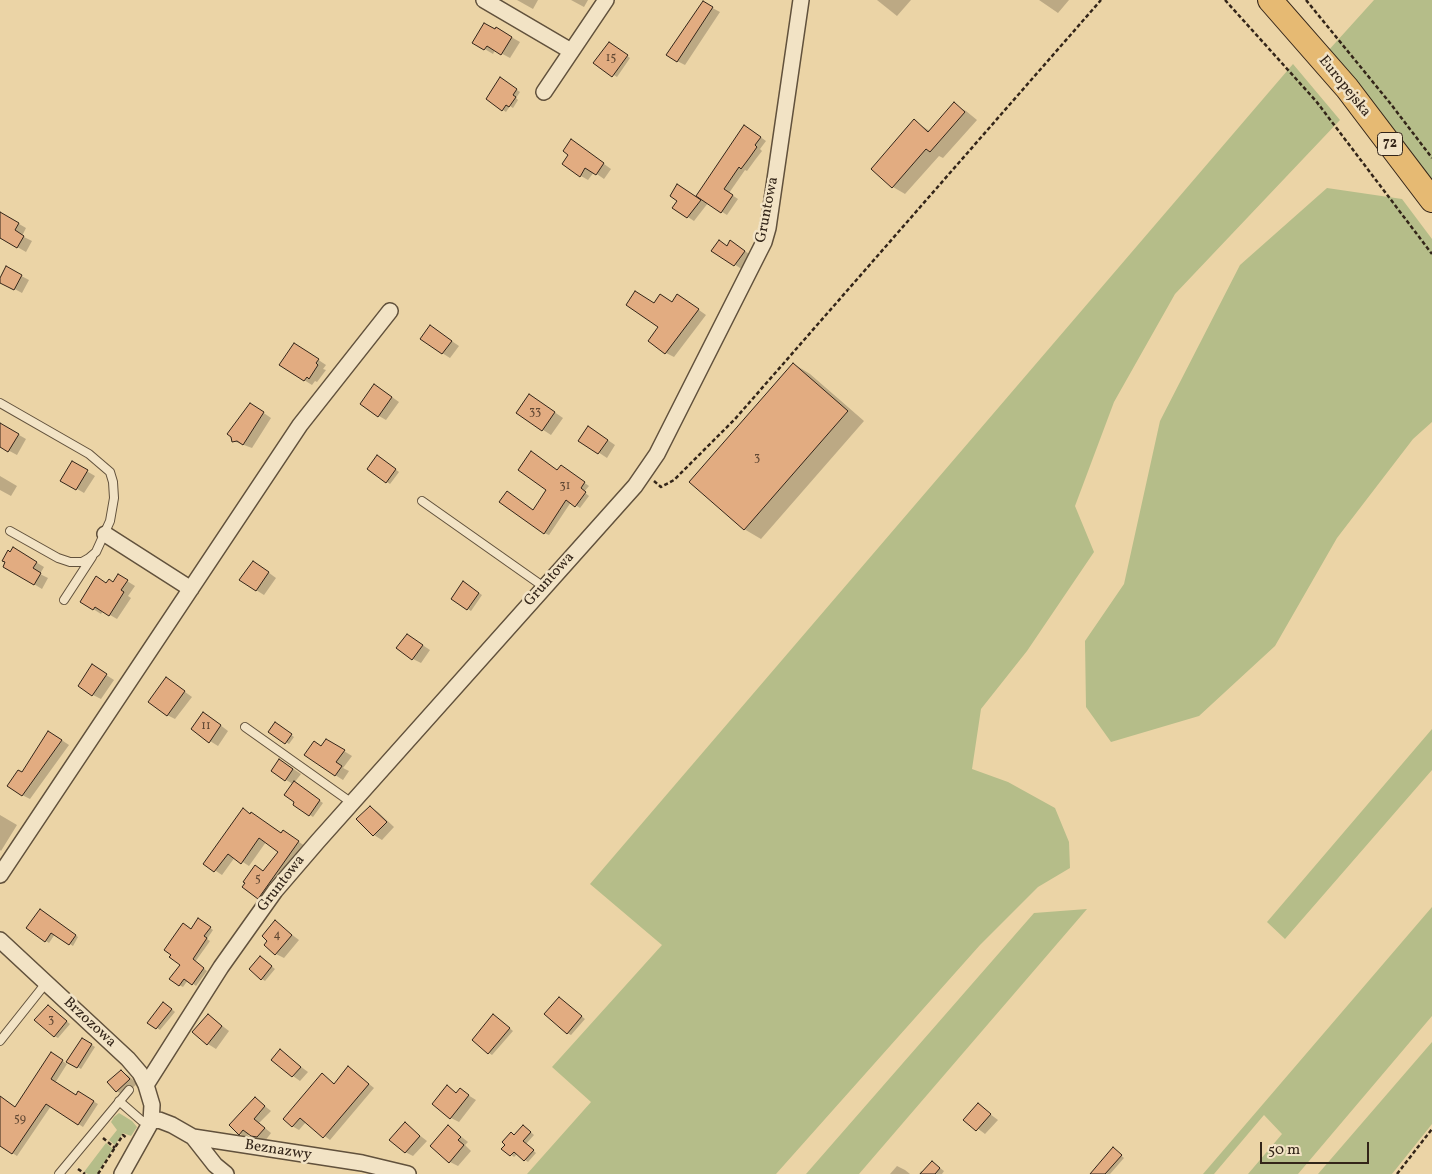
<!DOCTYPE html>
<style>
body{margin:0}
#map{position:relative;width:1432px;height:1174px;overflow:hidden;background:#ebd4a6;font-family:Vollkorn,serif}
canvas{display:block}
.scale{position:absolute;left:1260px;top:1142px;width:109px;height:22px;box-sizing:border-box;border:2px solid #332519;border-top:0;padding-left:6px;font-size:15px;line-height:18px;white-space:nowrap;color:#332519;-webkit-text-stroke:4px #f2e3c5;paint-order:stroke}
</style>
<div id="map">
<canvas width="1432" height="1174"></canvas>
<div class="scale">50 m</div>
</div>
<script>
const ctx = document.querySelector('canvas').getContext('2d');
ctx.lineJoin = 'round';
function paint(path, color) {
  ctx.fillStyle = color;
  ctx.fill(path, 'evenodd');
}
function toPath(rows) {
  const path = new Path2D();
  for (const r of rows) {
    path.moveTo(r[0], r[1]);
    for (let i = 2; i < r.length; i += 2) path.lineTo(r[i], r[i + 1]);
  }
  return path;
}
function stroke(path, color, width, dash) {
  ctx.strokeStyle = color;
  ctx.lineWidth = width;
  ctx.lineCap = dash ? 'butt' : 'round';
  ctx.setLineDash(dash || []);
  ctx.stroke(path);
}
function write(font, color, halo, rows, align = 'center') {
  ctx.font = font + ' Vollkorn,serif';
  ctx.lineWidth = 5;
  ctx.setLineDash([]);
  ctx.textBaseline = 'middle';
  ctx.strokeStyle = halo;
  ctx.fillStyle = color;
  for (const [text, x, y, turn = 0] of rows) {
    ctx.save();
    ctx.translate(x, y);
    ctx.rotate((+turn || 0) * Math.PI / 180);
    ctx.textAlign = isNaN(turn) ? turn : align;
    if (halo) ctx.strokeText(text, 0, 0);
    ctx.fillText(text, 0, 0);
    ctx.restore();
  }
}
const green = toPath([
 [1374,0,1432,0,1432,184,1327,52],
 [1293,64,1340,120,1175,294,1114,402,1075,506,1094,552,1027,651,981,709,972,769,1008,782,1055,808,1069,842,1070,868,1038,887,980,945,776,1174,527,1174,591,1102,552,1067,662,945,590,884],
 [1327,188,1402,199,1432,239,1432,422,1413,439,1337,538,1275,646,1199,716,1111,742,1086,707,1085,641,1124,584,1160,421,1240,265],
 [1432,729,1432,770,1285,939,1267,922],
 [1432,907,1432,1016,1298,1174,1248,1174,1282,1134,1264,1115,1214,1174,1203,1174],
 [1087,909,859,1174,806,1174,1034,913],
 [1432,1042,1432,1124,1392,1174,1318,1174],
 [119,1113,132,1121,137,1127,131,1136,123,1133,115,1145,109,1140,117,1130,111,1122,114,1117],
 [106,1143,113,1149,97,1174,88,1174,84,1172]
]);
const shadow = toPath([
 [517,0,538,0,533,9],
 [571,0,588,0,584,7],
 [877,0,911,0,897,16],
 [1039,0,1069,0,1058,13],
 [703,3,720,12,685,65,677,61],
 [497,29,520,42,510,58,495,50,493,54,473,42],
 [612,45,630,58,617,77,595,63],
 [500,79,520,92,516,98,518,100,513,108,510,106,506,112,487,99],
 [954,104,966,111,977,120,943,158,939,156,905,194,893,187,914,121,930,131],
 [745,126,766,141,760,149,762,151,755,160,747,171,745,170,729,193,738,199,727,215,708,203,694,221,688,217,697,198],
 [579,146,611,169,604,179,594,172,588,180,581,176],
 [2,214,26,228,22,236,32,241,26,252,0,237,0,219],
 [728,247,739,247,752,256,743,270,713,250],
 [6,268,29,280,22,293,0,281],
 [685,300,706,315,674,357,666,353,655,304,673,303],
 [431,327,459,346,450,358,442,353],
 [302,349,326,365,323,369,326,370,317,382,315,381,312,385,304,380],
 [794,364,810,374,864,421,761,539,744,529],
 [382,390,399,402,386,420,379,416],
 [537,400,563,418,551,435,517,413],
 [258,409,271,418,252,448,233,441],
 [0,424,26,439,17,455,0,446],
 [596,432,615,445,607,458,580,440],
 [381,459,399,472,390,484,387,482],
 [73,463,95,476,84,493,62,480],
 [565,469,589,486,584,492,589,496,580,508,571,502,549,535,544,533,533,511,548,490,558,471],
 [0,476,17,486,11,496,0,490],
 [14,549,44,567,40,574,48,578,42,589,4,566],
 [261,567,276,578,264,595,256,590],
 [119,576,135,586,128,596,131,598,117,619,103,611,101,614,93,609],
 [467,585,482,595,471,611,468,609],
 [415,640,430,650,421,663,413,659],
 [100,671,114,680,101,699,93,695],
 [174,684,192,697,175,719,167,715],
 [211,718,228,731,218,746,210,741],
 [279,726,294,737,289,744,286,742],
 [57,737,69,745,30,799,22,795,23,773],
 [326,740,352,756,343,768,349,771,343,780,335,775,322,747],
 [280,760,301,774,294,783,323,803,313,817,310,815,293,784,286,780],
 [370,807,378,812,394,827,382,840,374,835,358,819],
 [249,814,282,834,290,836,305,846,266,901,259,897,264,872,280,851,266,842,249,866,235,857,222,875,204,863],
 [0,815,17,825,1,851,0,850],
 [44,912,78,937,73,946,55,934,49,943,46,941],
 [202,922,213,930,207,939,210,941,195,962,207,971,196,986,188,980,183,987,179,985,181,964,191,930],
 [275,922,299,940,284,958,276,954],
 [264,960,275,969,265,981,262,979],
 [560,998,585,1019,571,1035,567,1033],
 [167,1005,175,1012,160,1030,149,1022],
 [51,1008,70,1024,58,1038,54,1036],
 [208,1015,229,1031,216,1049,208,1044],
 [497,1018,513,1031,492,1055,489,1053],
 [83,1039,95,1047,81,1069,68,1061],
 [280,1051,308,1072,300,1081,293,1076],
 [52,1054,67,1064,55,1083,76,1096,79,1093,98,1104,83,1127,51,1106,17,1156,0,1145,0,1097,16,1108],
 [349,1068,374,1088,330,1140,306,1122,299,1130,292,1126,323,1075,335,1084],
 [121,1071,129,1076,137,1084,124,1095,116,1091],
 [447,1087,457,1093,460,1090,476,1100,459,1122,451,1118],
 [256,1099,271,1111,259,1123,271,1133,265,1141,259,1140,250,1134,246,1137,240,1134],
 [978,1105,998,1120,985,1134,965,1119],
 [405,1124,427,1141,413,1156,405,1152],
 [448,1126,468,1142,465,1145,471,1151,458,1166,450,1162],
 [526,1128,534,1135,526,1144,536,1153,528,1162,517,1154,514,1157,503,1148,515,1136],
 [1116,1151,1124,1158,1110,1174,1096,1174],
 [932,1162,944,1171,942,1174,919,1174,921,1171,923,1172],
 [897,1166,905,1170,910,1174,890,1174]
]);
const building = toPath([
 [703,1,713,7,677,62,666,55,703,1],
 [484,23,495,29,496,27,512,37,501,55,487,46,484,50,472,43,484,23],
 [609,42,628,55,612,77,593,63,609,42],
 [500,77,517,89,513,95,516,97,509,107,506,105,502,111,486,99,500,77],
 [954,102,965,112,930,152,926,149,892,188,871,169,914,119,928,132,954,102],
 [744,125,761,137,755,145,757,147,750,157,741,169,739,167,724,189,733,195,721,213,696,196,744,125],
 [571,139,604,163,596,175,585,168,580,177,562,164,568,155,563,151,571,139],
 [677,184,701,200,687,218,672,208,677,201,670,196,677,184],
 [0,212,19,223,15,230,24,236,17,248,0,238,0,212],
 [719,240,727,246,730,240,745,251,734,266,711,251,719,240],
 [6,266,22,275,14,290,0,283,0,278,6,266],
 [635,291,654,303,660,294,672,302,677,294,699,309,665,354,648,341,658,327,626,305,635,291],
 [430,325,452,341,442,354,420,339,430,325],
 [294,343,319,359,316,363,318,365,309,379,307,377,304,381,279,365,294,343],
 [793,363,848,411,744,530,689,482,793,363],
 [374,384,392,397,378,417,360,404,374,384],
 [529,394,555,412,542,431,516,413,529,394],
 [250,403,264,412,243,445,237,441,232,442,231,437,227,434,250,403],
 [0,423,19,434,8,452,0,447,0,423],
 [588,426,608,440,598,454,578,441,588,426],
 [531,451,557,470,561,465,585,482,581,488,586,492,575,507,566,500,544,534,499,502,507,491,533,510,546,490,518,470,531,451],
 [377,455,396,469,386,483,367,469,377,455],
 [72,461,88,470,76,490,60,481,72,461],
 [13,547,37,562,33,568,41,573,34,585,3,567,5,562,2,561,8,550,10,552,13,547],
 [253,561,269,572,256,591,239,580,253,561],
 [118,574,128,580,121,590,124,592,109,616,95,607,93,610,80,602,96,576,106,583,109,579,113,582,118,574],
 [463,581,479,593,467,610,451,599,463,581],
 [407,634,423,645,412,660,396,648,407,634],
 [92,664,107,674,92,696,78,686,92,664],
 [166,677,185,691,167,716,148,702,166,677],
 [203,712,221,725,209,743,191,729,203,712],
 [275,722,292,734,285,744,268,732,275,722],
 [48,731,62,740,22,796,7,786,18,770,22,772,48,731],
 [326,739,345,750,336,762,342,766,335,776,304,755,314,741,321,746,326,739],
 [279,759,293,769,285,781,271,771,279,759],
 [294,781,320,800,309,816,293,805,294,802,284,795,294,781],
 [370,806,387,822,373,836,356,819,370,806],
 [243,808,250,814,251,812,281,833,283,830,299,841,258,899,242,887,245,883,243,882,255,865,263,871,278,852,259,838,241,864,228,854,214,872,203,864,243,808],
 [40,909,76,935,69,945,51,933,45,942,26,928,40,909],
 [198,918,211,927,204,936,207,938,193,959,204,968,192,985,184,979,179,986,169,979,180,965,169,957,171,955,164,950,183,923,191,929,198,918],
 [275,920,292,935,275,955,264,945,267,941,262,936,275,920],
 [260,956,272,966,261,980,249,969,260,956],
 [559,997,582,1016,567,1034,544,1014,559,997],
 [163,1002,172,1009,156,1029,147,1023,163,1002],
 [48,1005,67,1021,54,1037,34,1020,48,1005],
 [208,1014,222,1026,207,1045,192,1032,208,1014],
 [493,1014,510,1028,488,1054,472,1040,493,1014],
 [82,1038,92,1044,77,1068,66,1062,82,1038],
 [280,1049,301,1067,292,1077,271,1060,280,1049],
 [51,1052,63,1060,51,1079,76,1095,78,1091,94,1101,78,1125,46,1104,12,1154,0,1146,0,1096,15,1107,51,1052],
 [348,1066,369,1084,323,1138,300,1118,292,1127,283,1119,322,1073,334,1084,348,1066],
 [121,1070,130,1079,116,1092,107,1082,121,1070],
 [447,1085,456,1093,460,1088,469,1095,450,1119,432,1104,447,1085],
 [255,1097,265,1106,254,1119,265,1128,257,1137,251,1136,243,1130,239,1135,229,1125,255,1097],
 [978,1103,991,1114,976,1131,963,1120,978,1103],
 [405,1122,420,1136,405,1153,389,1140,405,1122],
 [448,1125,461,1137,458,1140,464,1145,449,1163,430,1146,448,1125],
 [523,1125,531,1132,523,1141,534,1150,524,1161,514,1152,510,1156,501,1149,505,1145,502,1142,511,1132,514,1135,523,1125],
 [1113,1147,1122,1155,1105,1174,1090,1174,1113,1147],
 [932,1161,940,1168,935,1174,920,1174,932,1161]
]);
const path = toPath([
 [1225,0,1316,101,1432,254],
 [1306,0,1390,103,1432,158],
 [654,481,661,487,674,480,735,419,1101,0],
 [103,1138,115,1148],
 [78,1169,85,1174],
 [98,1174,123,1135,127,1138],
 [1397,1174,1432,1129]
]);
const service = toPath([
 [0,403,89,454,110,472,113,482,114,498,110,521,96,552,89,558,82,562,70,562,58,558,10,531],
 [422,501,544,587],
 [64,600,92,557],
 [245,727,352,803],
 [0,1041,46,983],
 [119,1101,142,1121,152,1121],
 [59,1174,129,1090]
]);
const minor = toPath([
 [484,0,571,51],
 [544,92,606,0],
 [105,534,191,589],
 [0,875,300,425,390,311],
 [0,940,128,1059,140,1073,146,1085,152,1105,151,1122,122,1174],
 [146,1085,221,967,275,891,318,841,635,486,657,454,764,242,768,228,801,0],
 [152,1121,159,1120,172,1125,193,1137,362,1163,408,1174],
 [193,1137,215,1165,226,1174]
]);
const primary = toPath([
 [1270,0,1347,88,1432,200]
]);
const numberNames = [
 ["15",611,59],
 ["33",535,413],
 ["3",757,459],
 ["31",565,487],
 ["11",206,727],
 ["5",258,880],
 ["4",277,936],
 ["3",51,1021],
 ["59",20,1120]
];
const shields = [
 [1390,144,25]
];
const shieldNames = [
 ["72",1390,144]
];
const streetNames = [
 ["Europejska",1344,87,51],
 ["Gruntowa",768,210,-79],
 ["Gruntowa",550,580,-48],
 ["Gruntowa",282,884,-52],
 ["Brzozowa",89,1023,43],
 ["Beznazwy",278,1151,9]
];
paint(green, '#b5bd89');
paint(shadow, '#0003');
paint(building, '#e2ac81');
stroke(building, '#332519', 1);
stroke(service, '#61513c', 10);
stroke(minor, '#61513c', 18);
stroke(primary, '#332519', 26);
stroke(path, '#332519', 2.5, [4, 2.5]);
stroke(service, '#f2e3c5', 8);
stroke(minor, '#f2e3c5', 15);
stroke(primary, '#e6ba73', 24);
write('12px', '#5f4733', null, numberNames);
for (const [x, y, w] of shields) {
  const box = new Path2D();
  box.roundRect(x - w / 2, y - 11.5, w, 23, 4);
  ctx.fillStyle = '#f2e3c5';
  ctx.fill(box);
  stroke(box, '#332519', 1);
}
write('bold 14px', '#332519', null, shieldNames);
write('15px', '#332519', '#f2e3c5', streetNames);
</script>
